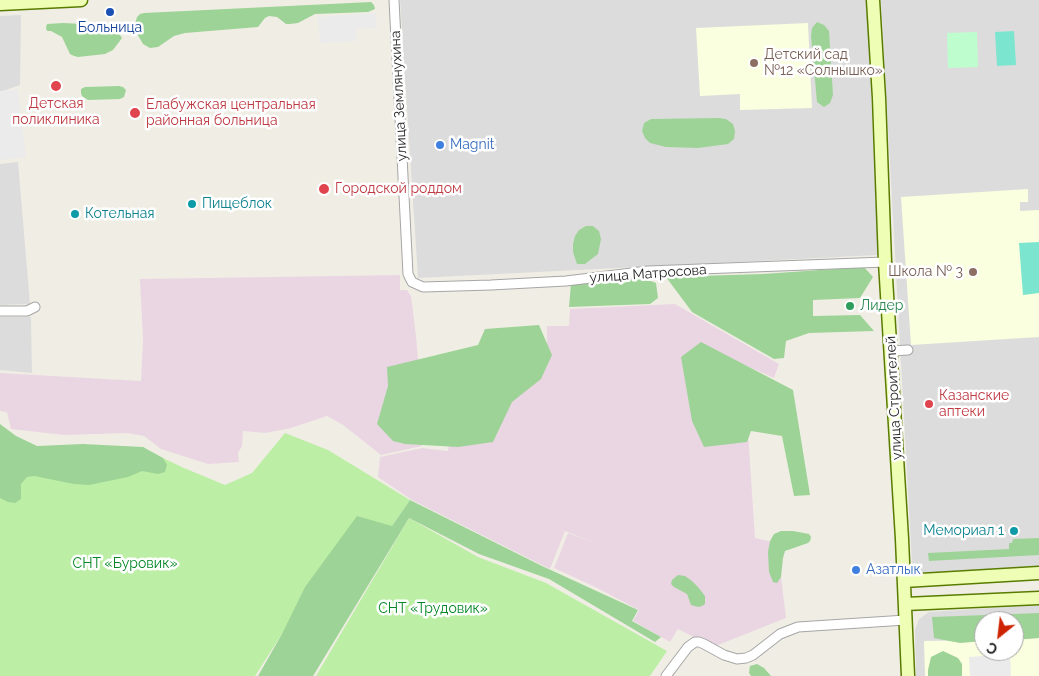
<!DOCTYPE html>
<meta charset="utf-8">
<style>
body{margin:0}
#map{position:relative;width:1039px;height:676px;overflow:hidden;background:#f0eee4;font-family:Raleway,sans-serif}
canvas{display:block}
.north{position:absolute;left:974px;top:611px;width:50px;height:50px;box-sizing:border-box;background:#fff;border:1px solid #a5a5a5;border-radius:50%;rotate:209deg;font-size:14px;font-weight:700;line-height:20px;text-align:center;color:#1f1f1f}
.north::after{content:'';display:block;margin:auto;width:18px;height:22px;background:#ce2300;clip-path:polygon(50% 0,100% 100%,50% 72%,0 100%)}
</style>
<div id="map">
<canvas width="1039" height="676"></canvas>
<div class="north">С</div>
</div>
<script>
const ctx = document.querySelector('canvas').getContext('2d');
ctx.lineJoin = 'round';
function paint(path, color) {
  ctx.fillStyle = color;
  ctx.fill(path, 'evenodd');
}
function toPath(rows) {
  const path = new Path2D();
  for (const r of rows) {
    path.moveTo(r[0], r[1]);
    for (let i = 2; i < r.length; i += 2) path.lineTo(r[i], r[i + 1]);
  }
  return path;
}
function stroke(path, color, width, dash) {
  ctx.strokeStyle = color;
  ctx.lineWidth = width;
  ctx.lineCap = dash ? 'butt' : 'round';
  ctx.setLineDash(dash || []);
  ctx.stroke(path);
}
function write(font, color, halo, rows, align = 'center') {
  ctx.font = font + ' Raleway,sans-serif';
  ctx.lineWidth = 5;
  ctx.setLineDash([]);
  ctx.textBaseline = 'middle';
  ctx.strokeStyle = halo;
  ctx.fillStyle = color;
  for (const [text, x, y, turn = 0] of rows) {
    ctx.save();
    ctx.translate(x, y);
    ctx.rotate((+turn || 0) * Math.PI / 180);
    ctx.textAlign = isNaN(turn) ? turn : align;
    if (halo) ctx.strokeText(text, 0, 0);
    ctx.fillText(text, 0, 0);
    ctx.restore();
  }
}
const residential = toPath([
 [400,0,867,0,878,255,418,278],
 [881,0,1039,0,1039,569,923,575,915,571,912,564],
 [21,15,20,85,0,92,0,16],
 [18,162,30,304,0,305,0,164],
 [0,317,31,317,32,373,0,370],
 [1039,605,1039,676,916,676,915,630,919,619,929,612],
 [984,621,1014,621,1014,651,984,651]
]);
const industrial = toPath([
 [400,275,400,290,407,290,411,296,416,336,418,360,416,379,422,446,381,455,343,425,327,416,291,428,265,433,243,431,242,446,238,453,239,462,208,464,161,449,144,436,127,433,64,435,11,429,7,412,0,411,0,373,141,381,143,340,140,279],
 [675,304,779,364,774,378,733,360,744,372,755,538,777,543,786,618,713,647,678,629,670,642,633,621,639,610,595,587,554,568,568,533,595,543,565,531,550,569,412,500,378,477,380,457,422,448,448,451,450,435,547,347,547,326,569,326,570,309]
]);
const education = toPath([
 [808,23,812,108,740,110,740,94,700,96,696,28],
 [1028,189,1028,202,1020,202,1020,211,1039,210,1039,337,911,345,901,197],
 [1039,638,1039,676,925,676,924,641,984,640,984,651,1014,651,1014,639]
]);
const grass = toPath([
 [285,433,328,450,410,500,392,526,282,634,255,676,0,676,0,446,146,450,184,468,225,485,252,473],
 [409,518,478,557,546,583,667,651,650,676,316,676]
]);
const forest = toPath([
 [371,2,374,5,375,9,368,12,315,14,298,23,290,24,286,24,277,17,269,16,265,18,258,27,185,33,174,36,158,47,150,48,143,44,136,32,135,24,137,17,140,14,144,13],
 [817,22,824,25,829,31,833,95,830,103,824,107,817,102,811,36,812,28],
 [63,23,83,24,114,31,120,35,122,38,113,50,105,54,78,57,74,56,70,54,62,37,51,31,47,31,46,28,47,24],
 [119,86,123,87,126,90,124,97,120,99,88,100,82,96,81,93,81,89,85,87],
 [719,118,726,119,733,124,735,131,734,139,728,144,698,148,666,147,650,143,645,138,642,131,644,123,651,119],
 [586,226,593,226,599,231,601,239,598,254,585,264,577,264,573,252,573,244,575,236,579,230],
 [864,267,873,277,860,298,813,300,813,316,860,315,874,331,809,333,786,341,784,358,774,359,692,312,666,277,763,274],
 [643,278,656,283,658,298,650,304,569,307,571,284],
 [539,325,552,355,541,379,512,402,493,442,458,447,405,444,393,441,377,424,388,386,387,367,478,345,485,329],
 [701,342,793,390,810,495,794,496,782,436,751,431,747,442,704,447,692,421,681,357],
 [0,424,16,436,37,446,83,444,143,447,163,458,167,465,165,472,158,474,142,471,128,477,89,485,74,484,34,476,27,477,21,484,21,499,15,503,8,502,0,498],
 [410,500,542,566,638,610,632,621,661,637,655,642,549,579,479,554,409,518,313,676,258,676,282,634,305,587,357,516,392,526],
 [781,531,793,531,809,534,811,537,810,541,808,543,785,551,783,558,781,577,777,583,773,582,769,572,768,552,770,541,774,534],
 [1039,538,1039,555,929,561,928,553,1009,549,1009,543,1012,543,1013,539],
 [678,575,685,576,692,581,698,587,705,596,705,604,702,606,698,607,691,605,687,594,674,587,671,584,672,580],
 [1039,613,1039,638,1014,640,1014,621,984,621,984,641,960,643,934,638,932,617],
 [943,651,958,658,962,664,962,676,928,676,928,670,931,657],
 [757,664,764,668,771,676,751,676,749,673,750,666]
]);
const park = toPath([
 [977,32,978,67,948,68,947,33]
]);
const pitch = toPath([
 [1014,31,1016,65,997,66,995,32],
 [1039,242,1039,293,1023,295,1019,243]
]);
const parking = toPath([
 [376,13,377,28,356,29,356,41,320,43,318,17],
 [18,89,26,157,0,160,0,91],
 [1010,654,1011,676,970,676,969,657]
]);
const street = toPath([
 [394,0,408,274,412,282,423,287,491,285,566,281,648,271,885,262],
 [0,311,27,311,35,307],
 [891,351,908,350],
 [666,676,688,647,695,642,699,642,704,644,724,655,737,659,746,658,753,655,780,634,798,627,906,620]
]);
const secondary = toPath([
 [873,0,879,98,885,262,902,539,908,676],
 [0,4,81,0],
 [904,581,1039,573],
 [905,604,1039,598]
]);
const markers = [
 [110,12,5,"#1a4fb4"],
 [754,63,5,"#8d6e63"],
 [56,86,6,"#e0444e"],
 [135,113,6,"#e0444e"],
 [440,145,5,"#3f7fe0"],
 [324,189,6,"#e0444e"],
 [192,204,5,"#0f9aa8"],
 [75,214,5,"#0f9aa8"],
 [973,272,5,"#8d6e63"],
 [850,306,5,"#2e9e5b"],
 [929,404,5,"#e0444e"],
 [1014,531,5,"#0f9aa8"],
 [856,570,5,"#3f7fe0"]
];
const transitNames = [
 ["Больница",110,28]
];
const educationNames = [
 ["Детский сад",764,55],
 ["№12 «Солнышко»",764,71],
 ["Школа № 3",963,272,"right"]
];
const streetNames = [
 ["улица Землянухина",399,96,-93],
 ["улица Матросова",648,274,-4],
 ["улица Строителей",894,398,-93]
];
const healthNames = [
 ["Детская",56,104,"center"],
 ["поликлиника",56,120,"center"],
 ["Елабужская центральная",146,105],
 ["районная больница",146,121],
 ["Городской роддом",335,189],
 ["Казанские",939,396],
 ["аптеки",939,412]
];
const shopNames = [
 ["Magnit",450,145],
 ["Азатлык",866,570]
];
const cultureNames = [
 ["Пищеблок",202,204],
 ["Котельная",85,214],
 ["Мемориал 1",1004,531,"right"]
];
const leisureNames = [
 ["Лидер",860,306]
];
const parkNames = [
 ["СНТ «Буровик»",125,564],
 ["СНТ «Трудовик»",433,609]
];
paint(residential, '#dddcdc');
paint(industrial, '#ead6e3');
paint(education, '#f9ffdf');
paint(grass, '#bdeea6');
paint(forest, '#9dd396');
paint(park, '#befdce');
paint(pitch, '#7ce5cf');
paint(parking, '#ebebeb');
stroke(street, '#a6a6a6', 11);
stroke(secondary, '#597c00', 15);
stroke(street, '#fff', 9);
stroke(secondary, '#eefeb5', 12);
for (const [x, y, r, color] of markers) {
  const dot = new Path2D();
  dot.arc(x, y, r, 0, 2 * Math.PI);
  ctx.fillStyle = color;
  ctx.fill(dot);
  stroke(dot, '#fff', 2);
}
write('14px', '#164399', '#fff', transitNames);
write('14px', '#785e54', '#fff', educationNames, 'left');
write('14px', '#1f1f1f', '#fff', streetNames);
write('14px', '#be3a42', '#fff', healthNames, 'left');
write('14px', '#366cbe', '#fff', shopNames, 'left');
write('14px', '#0d838f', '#fff', cultureNames, 'left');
write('14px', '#27864d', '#fff', leisureNames, 'left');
write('14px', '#038625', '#fff', parkNames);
</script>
